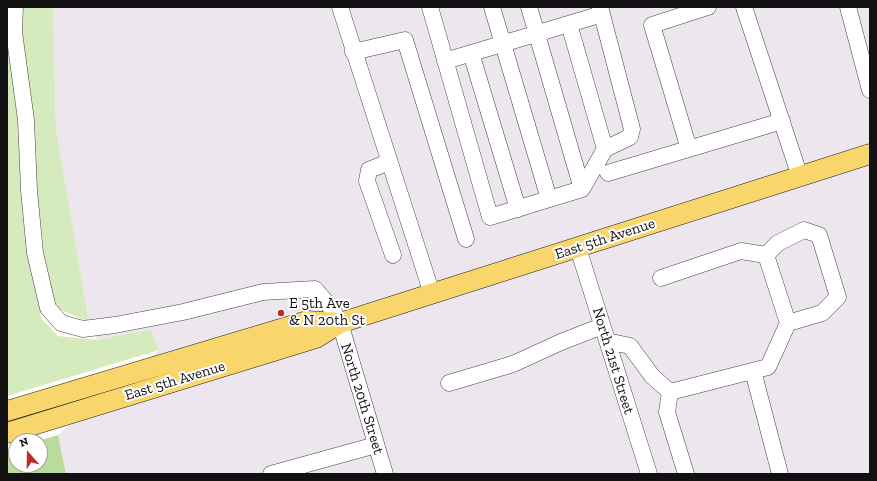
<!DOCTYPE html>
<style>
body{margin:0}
#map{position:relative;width:877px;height:481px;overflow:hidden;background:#fffdf5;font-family:"Zilla Slab",serif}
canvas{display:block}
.frame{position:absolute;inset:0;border:8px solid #111;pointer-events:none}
.north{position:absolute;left:8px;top:433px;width:40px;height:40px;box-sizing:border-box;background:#fff;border:1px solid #a0a0a0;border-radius:50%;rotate:340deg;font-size:11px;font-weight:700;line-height:16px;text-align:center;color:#111}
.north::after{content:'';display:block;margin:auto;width:14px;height:18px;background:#c4262e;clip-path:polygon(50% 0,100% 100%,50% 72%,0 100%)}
</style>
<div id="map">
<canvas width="877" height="481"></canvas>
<div class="frame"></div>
<div class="north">N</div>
</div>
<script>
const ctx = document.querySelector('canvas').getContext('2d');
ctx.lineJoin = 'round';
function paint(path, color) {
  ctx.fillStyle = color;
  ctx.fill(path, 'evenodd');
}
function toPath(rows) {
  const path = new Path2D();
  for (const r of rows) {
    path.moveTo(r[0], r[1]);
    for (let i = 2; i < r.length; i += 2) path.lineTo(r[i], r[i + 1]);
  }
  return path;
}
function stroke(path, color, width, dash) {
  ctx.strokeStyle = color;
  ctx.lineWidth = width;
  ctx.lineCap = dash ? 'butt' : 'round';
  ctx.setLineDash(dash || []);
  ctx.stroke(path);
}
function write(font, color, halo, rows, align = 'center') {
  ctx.font = font + ' "Zilla Slab",serif';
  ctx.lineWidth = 4;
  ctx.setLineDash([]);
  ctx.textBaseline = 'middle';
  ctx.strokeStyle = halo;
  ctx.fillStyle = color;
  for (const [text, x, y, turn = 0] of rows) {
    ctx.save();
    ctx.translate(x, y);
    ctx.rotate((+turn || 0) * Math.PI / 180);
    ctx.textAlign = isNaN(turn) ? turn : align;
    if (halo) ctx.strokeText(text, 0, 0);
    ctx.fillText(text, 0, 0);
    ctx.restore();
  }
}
const industrial = toPath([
 [53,7,870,7,870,474,66,474,58,435,159,350,151,329,97,340,89,322,56,128]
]);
const green = toPath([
 [7,7,53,7,56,128,89,322,59,309,50,292,27,228,41,318,58,336,97,340,151,329,159,350,7,396]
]);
const forest = toPath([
 [58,435,66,474,7,474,7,450,16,447,16,465,40,465,40,441,38,441]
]);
const minor = toPath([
 [15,7,14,32,26,120,29,190,35,253,48,308,61,323,83,329,115,325,183,312,263,292,315,289,332,309,340,323,385,474],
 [340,7,432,294],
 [430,7,490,217,582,189,605,149,630,137,632,129,600,7],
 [492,7,549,199],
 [529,7,582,189],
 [744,7,800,177],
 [848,7,870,90],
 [569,24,605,149],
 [353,52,405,40,466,239],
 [471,53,518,209],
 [445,61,602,14],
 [689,149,652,25,708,7],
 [389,162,369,170,367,181,393,255],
 [608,173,782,121],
 [578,248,649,474],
 [661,278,741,251,766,255],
 [607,341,630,346,652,376,670,392,768,367,788,323,822,313,838,297,819,235,804,230,778,243,766,255,788,323],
 [753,371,780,474],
 [449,383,513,364,561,342,602,326],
 [670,392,667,412,686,474],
 [271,474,376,445]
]);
const major = toPath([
 [7,411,307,321,340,323],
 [7,433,316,338,340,323,870,154]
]);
const markers = [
 [281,313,4,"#c4262e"]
];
const streetNames = [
 ["East 5th Avenue",605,239,-18],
 ["North 21st Street",613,361,73],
 ["East 5th Avenue",175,381,-17],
 ["North 20th Street",362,399,73]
];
const poiNames = [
 ["E 5th Ave",289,304],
 ["& N 20th St",289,321]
];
paint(industrial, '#eee6ef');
paint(green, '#d5ebbd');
paint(forest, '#b9dc9c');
stroke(minor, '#444', 17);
stroke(major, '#222', 21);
stroke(minor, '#fff', 16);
stroke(major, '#f9d66b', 20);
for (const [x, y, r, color] of markers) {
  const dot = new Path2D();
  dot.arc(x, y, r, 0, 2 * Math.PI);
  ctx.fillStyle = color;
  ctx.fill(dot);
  stroke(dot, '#fff', 1.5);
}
write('15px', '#111', '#fff', streetNames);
write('15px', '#111', '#fff', poiNames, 'left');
</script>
